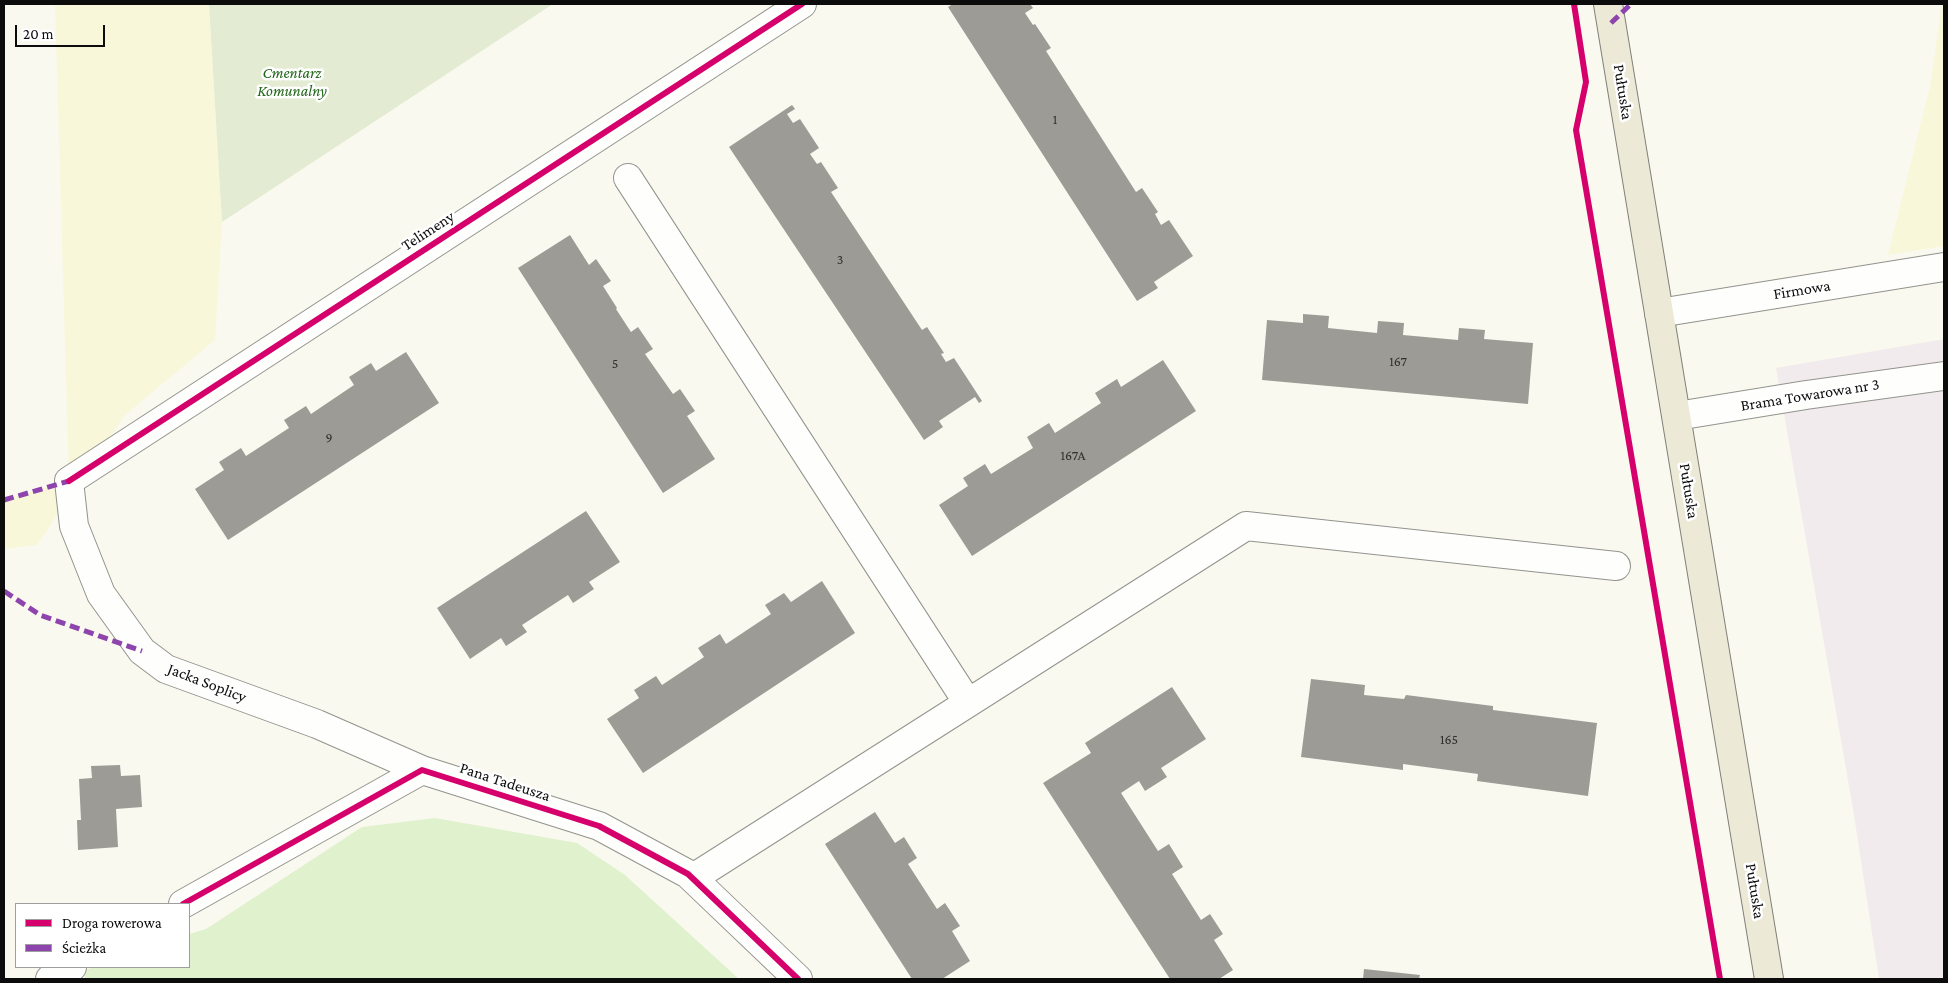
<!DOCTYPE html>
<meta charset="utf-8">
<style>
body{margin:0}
#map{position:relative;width:1948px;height:983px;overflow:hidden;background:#faf9ef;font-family:"Crimson Pro",serif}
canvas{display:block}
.frame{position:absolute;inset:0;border:5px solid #0c0c0c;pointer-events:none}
.legend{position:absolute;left:15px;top:903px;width:175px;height:65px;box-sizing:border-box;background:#fff;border:1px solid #9e9e9e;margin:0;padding:6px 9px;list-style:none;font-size:15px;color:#0c0c0c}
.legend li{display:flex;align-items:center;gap:10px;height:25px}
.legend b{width:25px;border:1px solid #9e9e9e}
.scale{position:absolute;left:15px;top:25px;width:90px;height:22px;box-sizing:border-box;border:2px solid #0c0c0c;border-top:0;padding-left:6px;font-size:15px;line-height:18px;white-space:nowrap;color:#0c0c0c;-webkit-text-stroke:4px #fff;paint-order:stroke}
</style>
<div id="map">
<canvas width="1948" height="983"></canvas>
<div class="frame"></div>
<ul class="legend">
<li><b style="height:6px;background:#d6006c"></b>Droga rowerowa</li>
<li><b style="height:6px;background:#8e44ad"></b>Ścieżka</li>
</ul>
<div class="scale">20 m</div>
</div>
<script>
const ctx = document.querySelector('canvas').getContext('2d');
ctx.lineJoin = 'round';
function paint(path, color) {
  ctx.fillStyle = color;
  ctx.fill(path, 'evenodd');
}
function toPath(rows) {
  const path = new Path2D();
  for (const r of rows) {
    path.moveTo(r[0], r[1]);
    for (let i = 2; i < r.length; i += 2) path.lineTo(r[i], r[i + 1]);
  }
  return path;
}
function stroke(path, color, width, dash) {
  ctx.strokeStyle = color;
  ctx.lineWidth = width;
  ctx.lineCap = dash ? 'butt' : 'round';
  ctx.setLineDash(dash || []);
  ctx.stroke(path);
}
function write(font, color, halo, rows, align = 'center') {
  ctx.font = font + ' "Crimson Pro",serif';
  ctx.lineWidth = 5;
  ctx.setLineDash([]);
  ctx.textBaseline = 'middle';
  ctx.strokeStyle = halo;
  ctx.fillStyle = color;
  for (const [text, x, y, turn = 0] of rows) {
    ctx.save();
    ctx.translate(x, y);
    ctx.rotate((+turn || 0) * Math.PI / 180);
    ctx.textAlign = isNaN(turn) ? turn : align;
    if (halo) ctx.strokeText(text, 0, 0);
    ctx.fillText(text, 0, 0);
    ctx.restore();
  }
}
const industrial = toPath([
 [1944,339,1944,979,1879,979,1854,815,1776,368]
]);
const farmland = toPath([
 [55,4,209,4,222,222,215,340,125,415,37,545,4,549,4,500,69,481],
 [1942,4,1944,4,1944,246,1888,255,1930,86]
]);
const green = toPath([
 [435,818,577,843,625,875,739,979,85,979,85,970,94,967,189,967,189,934,206,929,362,827]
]);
const cemetery = toPath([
 [209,4,553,4,222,222]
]);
const building = toPath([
 [953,4,1030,4,1033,8,1025,13,1033,25,1035,24,1051,48,1046,51,1136,192,1142,188,1158,212,1155,214,1161,225,1169,220,1193,256,1154,282,1158,288,1137,301,948,7],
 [792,105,795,109,787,114,793,123,800,119,819,148,810,154,817,164,821,162,838,188,831,192,922,330,927,327,944,353,941,354,946,362,954,358,982,401,979,403,975,397,939,421,943,427,924,440,729,147],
 [570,235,589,265,596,259,611,281,603,286,617,308,616,309,631,332,638,327,653,349,645,354,673,394,680,389,695,411,687,416,715,459,663,493,518,268],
 [1303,314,1329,316,1328,328,1377,333,1378,321,1404,323,1403,335,1458,340,1459,328,1485,330,1484,339,1533,343,1528,404,1262,380,1267,320,1303,323],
 [406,352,439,403,228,540,195,489,224,470,219,462,241,448,246,456,289,428,284,420,306,406,311,414,354,385,349,377,371,363,376,371],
 [1163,360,1196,411,972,556,939,505,968,486,963,478,985,464,991,474,1033,448,1027,437,1049,423,1055,433,1101,403,1095,393,1117,379,1121,387],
 [586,511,620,562,589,582,594,589,573,603,568,595,522,625,527,632,506,646,501,638,470,659,437,608],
 [822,581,855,633,643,773,607,719,639,698,634,690,656,676,662,685,704,657,698,648,720,634,726,644,771,614,765,605,784,593,791,602],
 [1311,679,1365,685,1364,695,1404,699,1406,695,1493,706,1493,710,1597,723,1588,796,1477,781,1478,774,1403,764,1403,770,1301,757],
 [1172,687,1206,739,1161,768,1167,777,1145,791,1139,781,1121,793,1158,851,1169,844,1183,867,1172,874,1201,920,1210,914,1223,934,1214,940,1233,970,1219,979,1170,979,1043,783,1091,753,1085,743],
 [120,765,121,776,140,775,142,807,116,809,118,847,78,850,77,820,81,820,79,779,92,778,91,766],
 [875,812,895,843,904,837,917,858,908,864,937,909,945,903,960,926,952,931,970,961,942,979,912,979,825,844],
 [1364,969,1420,975,1419,979,1363,979]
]);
const minor = toPath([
 [628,178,968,703,693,878],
 [1659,313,1944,267],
 [1677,416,1806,395,1944,376],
 [968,703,1246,526,1616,566],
 [422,770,317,724,166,669,142,651,101,594,74,526,69,481,802,4],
 [183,904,422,770,599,826,688,874,798,979],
 [50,979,72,967]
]);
const major = toPath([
 [1608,4,1769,979]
]);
const quiet = toPath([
 [1611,23,1631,4],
 [4,500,69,481],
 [4,591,40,615,142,651]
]);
const cycleway = toPath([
 [1574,4,1586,82,1576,130,1720,979],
 [69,481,802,4],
 [183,904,422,770,599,826,688,874,798,979]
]);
const numberNames = [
 ["1",1055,120],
 ["3",840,260],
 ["167",1398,362],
 ["5",615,364],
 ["9",329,438],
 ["167A",1073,456],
 ["165",1449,740]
];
const parkNames = [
 ["Cmentarz",292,73],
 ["Komunalny",292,91]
];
const streetNames = [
 ["Pułtuska",1623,92,81],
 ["Telimeny",428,231,-33],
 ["Firmowa",1802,290,-9],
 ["Brama Towarowa nr 3",1810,395,-9],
 ["Pułtuska",1689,491,81],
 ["Jacka Soplicy",207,683,21],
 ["Pana Tadeusza",505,782,18],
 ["Pułtuska",1755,891,81]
];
paint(industrial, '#f2ebed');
paint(farmland, '#f8f7da');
paint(green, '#e0f1cd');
paint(cemetery, '#e3ecd2');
paint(building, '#9c9b95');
stroke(minor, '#93938e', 30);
stroke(major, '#80807c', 30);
stroke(minor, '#fefefd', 28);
stroke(major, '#ece9d6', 28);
stroke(quiet, '#8e44ad', 5, [10, 5]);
stroke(cycleway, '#d6006c', 6);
write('14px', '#30302e', null, numberNames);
write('italic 16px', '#226619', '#fff', parkNames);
write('16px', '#0c0c0c', '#fff', streetNames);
</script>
